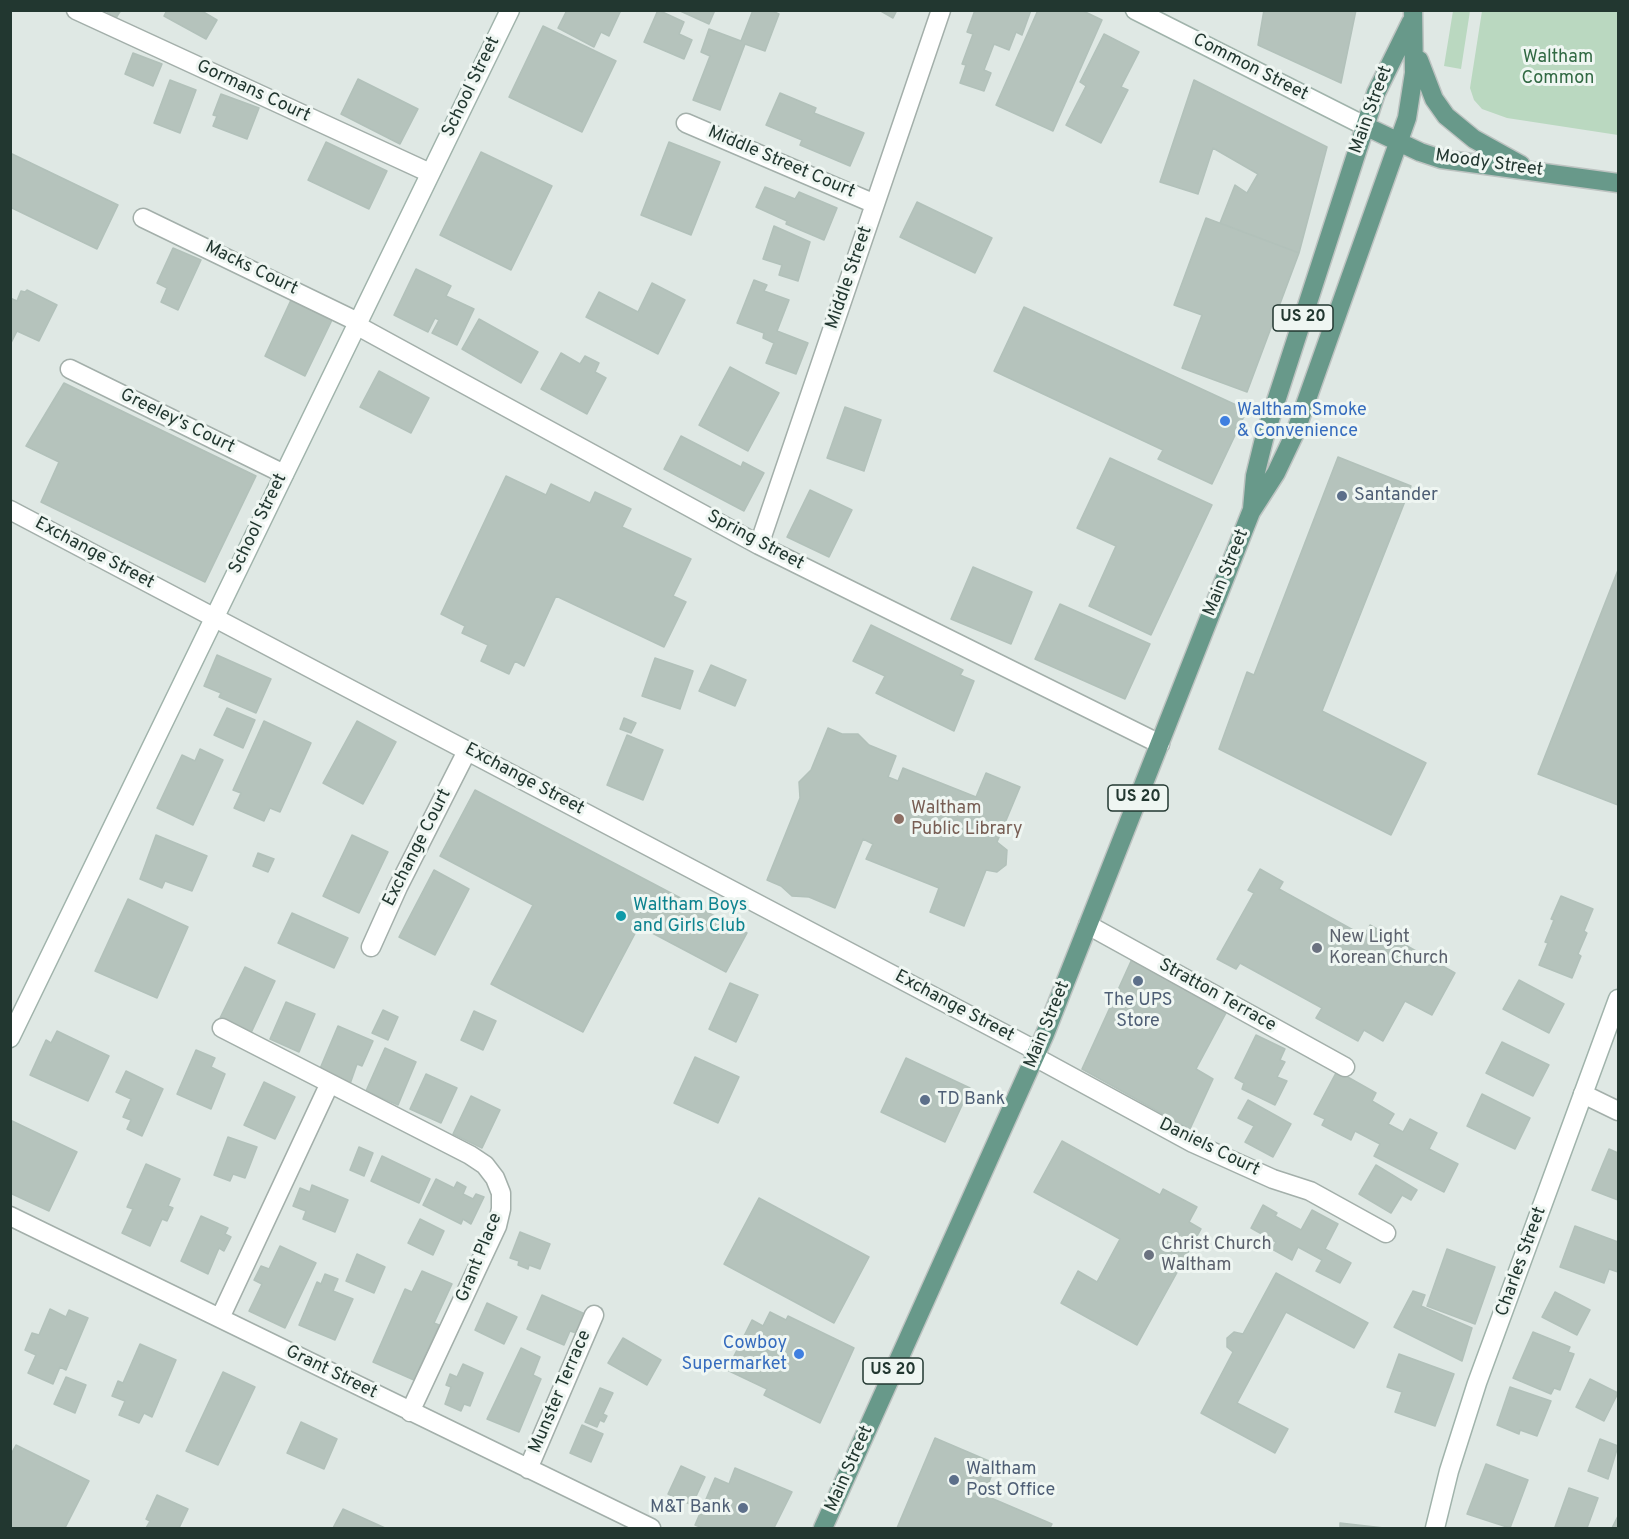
<!DOCTYPE html>
<style>
body{margin:0}
#map{position:relative;width:1629px;height:1539px;overflow:hidden;background:#dfe8e4;font-family:Overpass,sans-serif}
canvas{display:block}
.frame{position:absolute;inset:0;border:12px solid #223730;pointer-events:none}
</style>
<div id="map">
<canvas width="1629" height="1539"></canvas>
<div class="frame"></div>
</div>
<script>
const ctx = document.querySelector('canvas').getContext('2d');
ctx.lineJoin = 'round';
function paint(path, color) {
  ctx.fillStyle = color;
  ctx.fill(path, 'evenodd');
}
function toPath(rows) {
  const path = new Path2D();
  for (const r of rows) {
    path.moveTo(r[0], r[1]);
    for (let i = 2; i < r.length; i += 2) path.lineTo(r[i], r[i + 1]);
  }
  return path;
}
function stroke(path, color, width, dash) {
  ctx.strokeStyle = color;
  ctx.lineWidth = width;
  ctx.lineCap = dash ? 'butt' : 'round';
  ctx.setLineDash(dash || []);
  ctx.stroke(path);
}
function write(font, color, halo, rows, align = 'center') {
  ctx.font = font + ' Overpass,sans-serif';
  ctx.lineWidth = 6;
  ctx.setLineDash([]);
  ctx.textBaseline = 'middle';
  ctx.strokeStyle = halo;
  ctx.fillStyle = color;
  for (const [text, x, y, turn = 0] of rows) {
    ctx.save();
    ctx.translate(x, y);
    ctx.rotate((+turn || 0) * Math.PI / 180);
    ctx.textAlign = isNaN(turn) ? turn : align;
    if (halo) ctx.strokeText(text, 0, 0);
    ctx.fillText(text, 0, 0);
    ctx.restore();
  }
}
const green = toPath([
 [1453,11,1470,11,1461,69,1444,66],
 [1482,11,1618,11,1618,135,1507,118,1482,109,1474,100,1470,88]
]);
const building = toPath([
 [104,10,121,10,116,18,104,10],
 [167,10,200,10,217,20,206,39,164,16,167,10],
 [567,10,621,10,609,36,601,32,594,47,558,28,567,10],
 [658,10,684,22,679,34,692,40,684,59,644,42,658,10],
 [678,10,715,10,709,24,678,10],
 [753,10,770,10,779,14,765,51,745,44,720,110,693,100,710,56,701,52,709,29,741,41,753,10],
 [879,10,897,10,893,18,879,10],
 [975,10,1031,10,1022,35,1016,32,1009,50,994,44,984,70,991,73,984,91,960,83,966,65,962,64,973,34,967,32,975,10],
 [1038,10,1081,10,1102,20,1053,131,996,105,1038,10],
 [1264,10,1356,10,1341,83,1258,45,1264,10],
 [543,26,616,61,582,132,509,97,543,26],
 [1104,34,1139,52,1121,87,1128,90,1101,143,1066,125,1086,86,1080,82,1104,34],
 [133,53,162,64,153,86,125,74,133,53],
 [358,79,418,109,400,144,341,114,358,79],
 [170,80,196,90,180,133,154,123,170,80],
 [1194,80,1327,147,1299,253,1220,223,1235,185,1247,193,1258,174,1213,148,1198,194,1160,182,1194,80],
 [780,93,816,108,814,113,864,133,850,166,800,145,802,140,766,125,780,93],
 [221,94,259,108,247,139,213,126,217,116,213,115,221,94],
 [326,142,387,171,369,209,308,180,326,142],
 [669,142,720,162,691,235,641,215,669,142],
 [481,152,552,186,511,270,440,235,481,152],
 [10,153,118,205,97,249,10,207,10,153],
 [765,187,795,199,799,192,837,208,824,240,786,224,787,221,756,207,765,187],
 [917,202,992,238,975,273,900,237,917,202],
 [1206,218,1299,253,1247,392,1182,368,1202,315,1174,305,1206,218],
 [774,226,810,242,798,281,779,275,782,265,763,259,774,226],
 [173,248,201,260,178,310,161,302,167,288,157,283,173,248],
 [416,269,451,286,446,296,474,309,457,345,432,333,439,320,435,318,428,332,394,315,416,269],
 [754,280,767,285,764,291,789,300,777,331,808,343,796,374,766,363,774,343,763,338,764,333,737,323,754,280],
 [652,283,685,300,658,354,586,317,599,292,638,312,652,283],
 [27,290,57,305,39,341,17,331,10,345,10,298,17,301,21,291,25,292,27,290],
 [291,300,332,320,305,376,265,356,291,300],
 [1024,307,1247,410,1212,484,1158,459,1163,450,994,371,1024,307],
 [479,319,538,352,521,383,462,349,479,319],
 [561,353,580,364,585,356,599,363,595,372,606,378,587,414,541,389,561,353],
 [730,367,779,393,748,451,699,425,730,367],
 [379,371,429,398,411,433,360,407,379,371],
 [64,383,256,476,205,582,41,502,59,462,26,446,64,383],
 [845,407,881,420,864,471,827,458,845,407],
 [681,436,741,467,743,462,764,473,744,511,664,469,681,436],
 [1338,457,1411,486,1322,711,1426,763,1391,835,1219,749,1247,672,1254,675,1338,457],
 [1110,458,1212,505,1151,635,1089,606,1116,546,1077,528,1110,458],
 [506,476,546,495,551,484,590,503,595,492,631,509,622,527,691,559,673,596,686,602,664,647,556,596,524,666,515,661,509,674,481,661,488,645,462,633,465,626,441,614,506,476],
 [810,490,852,510,829,557,787,537,810,490],
 [973,567,1032,592,1011,644,951,619,973,567],
 [1618,570,1618,805,1538,774,1618,570],
 [1060,604,1150,644,1125,699,1035,659,1060,604],
 [871,625,963,670,960,675,974,681,954,731,876,693,885,676,853,661,871,625],
 [217,655,271,679,256,713,219,697,221,693,204,686,217,655],
 [655,658,693,671,680,709,642,696,655,658],
 [711,665,746,680,735,706,699,691,711,665],
 [227,708,255,720,243,748,214,735,227,708],
 [624,718,636,723,631,733,620,729,624,718],
 [264,721,311,743,280,812,270,808,264,821,234,808,241,793,233,790,264,721],
 [357,721,396,742,363,804,323,783,357,721],
 [828,728,842,734,858,734,869,745,896,756,888,777,898,781,903,768,976,797,986,773,1020,787,997,842,1007,850,1006,865,997,872,986,870,964,926,930,912,939,888,866,859,873,844,863,839,835,908,809,897,792,896,781,886,767,880,800,798,799,782,811,770,828,728],
 [627,735,663,750,643,800,607,785,627,735],
 [200,749,223,760,193,825,157,808,182,755,195,761,200,749],
 [475,790,747,933,726,972,639,926,583,1032,491,984,533,905,440,856,475,790],
 [156,835,207,856,192,891,165,881,162,888,140,879,156,835],
 [352,835,388,852,359,913,323,896,352,835],
 [258,853,274,859,268,872,253,866,258,853],
 [1260,869,1283,882,1279,889,1364,936,1370,925,1455,973,1432,1015,1405,1001,1383,1041,1364,1030,1358,1041,1316,1018,1322,1008,1240,963,1236,969,1217,959,1254,893,1248,890,1260,869],
 [434,870,469,889,435,955,399,937,434,870],
 [1561,896,1593,909,1584,931,1587,933,1578,954,1581,956,1572,978,1539,965,1548,943,1545,942,1554,920,1551,919,1561,896],
 [128,899,188,927,157,998,95,971,128,899],
 [292,913,348,938,334,968,278,943,292,913],
 [1132,959,1226,1013,1196,1069,1213,1079,1190,1129,1082,1069,1132,959],
 [245,967,275,981,251,1033,220,1018,245,967],
 [1519,980,1564,1004,1549,1033,1503,1009,1519,980],
 [730,983,758,995,736,1042,709,1029,730,983],
 [286,1002,315,1014,299,1052,270,1039,286,1002],
 [383,1010,398,1017,388,1040,372,1033,383,1010],
 [474,1011,496,1021,483,1050,461,1040,474,1011],
 [338,1026,373,1041,362,1066,357,1064,350,1084,319,1071,338,1026],
 [57,1031,109,1056,88,1101,30,1075,46,1040,51,1043,57,1031],
 [1256,1035,1285,1049,1280,1060,1285,1062,1277,1077,1287,1081,1275,1105,1242,1089,1244,1083,1235,1078,1256,1035],
 [1502,1042,1549,1065,1533,1096,1486,1073,1502,1042],
 [385,1048,416,1062,398,1105,366,1091,385,1048],
 [196,1050,215,1058,211,1067,225,1074,211,1109,177,1094,196,1050],
 [695,1057,739,1077,718,1123,674,1103,695,1057],
 [906,1058,970,1088,945,1142,881,1112,906,1058],
 [126,1071,163,1089,142,1136,127,1129,131,1120,123,1117,131,1099,116,1092,126,1071],
 [1337,1071,1376,1093,1372,1101,1394,1114,1388,1124,1403,1132,1410,1119,1437,1133,1429,1149,1458,1164,1444,1192,1374,1156,1380,1144,1355,1131,1351,1140,1322,1125,1325,1119,1314,1114,1337,1071],
 [426,1074,457,1088,441,1123,410,1109,426,1074],
 [264,1082,295,1097,275,1139,244,1125,264,1082],
 [1482,1094,1530,1118,1515,1149,1467,1126,1482,1094],
 [471,1096,500,1110,482,1148,453,1134,471,1096],
 [1248,1100,1291,1124,1273,1157,1245,1142,1254,1126,1238,1118,1248,1100],
 [10,1120,77,1152,49,1211,10,1193,10,1120],
 [228,1137,257,1147,245,1178,233,1174,230,1181,214,1175,228,1137],
 [1062,1141,1160,1195,1163,1189,1197,1207,1189,1222,1201,1229,1137,1345,1061,1303,1078,1271,1097,1282,1120,1239,1034,1192,1062,1141],
 [359,1147,373,1153,364,1176,350,1170,359,1147],
 [1609,1149,1618,1153,1618,1200,1592,1190,1609,1149],
 [382,1156,430,1179,419,1203,371,1181,382,1156],
 [146,1164,180,1179,168,1206,173,1208,167,1221,162,1219,150,1246,122,1233,133,1209,127,1207,146,1164],
 [1376,1165,1417,1190,1411,1200,1402,1195,1391,1213,1359,1194,1376,1165],
 [436,1179,454,1188,457,1182,466,1187,463,1194,473,1199,476,1194,484,1197,471,1224,463,1219,461,1224,423,1205,436,1179],
 [312,1185,348,1200,335,1232,303,1219,306,1211,293,1206,300,1188,310,1192,312,1185],
 [759,1198,869,1257,834,1323,724,1264,759,1198],
 [1263,1205,1277,1213,1275,1216,1301,1230,1312,1210,1338,1224,1325,1249,1351,1263,1340,1283,1316,1271,1322,1260,1298,1247,1292,1260,1272,1249,1276,1242,1251,1228,1263,1205],
 [201,1216,228,1228,225,1234,231,1237,224,1251,219,1248,208,1274,181,1261,201,1216],
 [420,1219,444,1231,433,1255,408,1243,420,1219],
 [1575,1226,1618,1242,1618,1272,1609,1269,1604,1283,1560,1267,1575,1226],
 [520,1232,550,1244,540,1269,529,1265,528,1269,518,1265,519,1261,510,1258,520,1232],
 [280,1246,316,1263,285,1328,249,1311,262,1284,254,1280,261,1266,269,1269,280,1246],
 [1447,1249,1495,1267,1475,1324,1427,1306,1447,1249],
 [357,1254,385,1267,374,1293,346,1281,357,1254],
 [422,1271,452,1284,434,1323,439,1325,414,1380,373,1362,405,1289,412,1292,422,1271],
 [1276,1273,1368,1323,1354,1348,1286,1312,1237,1403,1288,1429,1275,1453,1201,1413,1233,1352,1227,1347,1227,1338,1234,1332,1243,1334,1276,1273],
 [325,1274,338,1279,333,1291,353,1299,335,1340,299,1325,317,1282,321,1284,325,1274],
 [1413,1291,1425,1295,1421,1306,1472,1328,1462,1361,1394,1327,1413,1291],
 [1555,1292,1590,1310,1577,1335,1542,1317,1555,1292],
 [542,1295,585,1314,576,1333,570,1331,564,1345,527,1329,542,1295],
 [487,1303,517,1317,504,1344,475,1330,487,1303],
 [50,1309,66,1317,69,1310,88,1318,66,1370,60,1367,53,1384,28,1373,36,1355,25,1350,32,1333,39,1335,50,1309],
 [770,1312,786,1320,788,1316,854,1348,820,1423,764,1395,767,1389,727,1370,752,1320,763,1326,770,1312],
 [1533,1332,1570,1347,1568,1352,1574,1354,1560,1390,1554,1388,1551,1394,1513,1378,1533,1332],
 [623,1338,661,1360,647,1385,608,1363,623,1338],
 [140,1344,176,1360,152,1417,144,1413,139,1423,119,1415,125,1401,112,1396,118,1381,123,1383,140,1344],
 [521,1348,540,1357,533,1375,541,1379,519,1432,487,1419,521,1348],
 [1399,1354,1454,1374,1435,1426,1395,1412,1402,1392,1387,1387,1399,1354],
 [463,1364,483,1373,470,1406,464,1404,461,1411,445,1404,451,1387,446,1385,450,1374,457,1377,463,1364],
 [223,1372,255,1387,218,1465,186,1451,223,1372],
 [66,1377,86,1385,75,1413,54,1404,66,1377],
 [1590,1379,1618,1393,1604,1421,1576,1407,1590,1379],
 [1510,1387,1551,1401,1537,1436,1520,1430,1519,1434,1497,1425,1510,1387],
 [600,1388,613,1393,603,1414,607,1416,604,1422,600,1420,597,1427,585,1422,600,1388],
 [301,1422,337,1439,324,1469,287,1453,301,1422],
 [582,1425,603,1434,591,1462,570,1453,582,1425],
 [935,1438,996,1464,984,1495,1052,1524,1050,1528,897,1528,935,1438],
 [1600,1439,1618,1446,1608,1479,1588,1471,1600,1439],
 [16,1445,89,1481,65,1528,10,1528,10,1456,16,1445],
 [1486,1464,1528,1480,1510,1528,1467,1514,1486,1464],
 [681,1466,705,1477,692,1505,668,1494,681,1466],
 [735,1468,792,1492,774,1528,703,1528,695,1525,715,1478,729,1484,735,1468],
 [1569,1488,1598,1498,1587,1528,1555,1527,1569,1488],
 [157,1495,188,1509,179,1528,146,1528,150,1521,146,1519,157,1495],
 [343,1509,385,1528,333,1528,343,1509],
 [1618,1516,1618,1528,1612,1528,1618,1516],
 [1340,1523,1384,1528,1340,1528,1340,1523]
]);
const street = toPath([
 [76,10,430,173],
 [686,123,875,204],
 [143,218,358,322],
 [356,325,759,545,1160,744],
 [70,369,284,474],
 [10,510,1037,1051],
 [759,545,941,10],
 [1088,925,1345,1067],
 [371,947,398,887,467,751],
 [222,1028,470,1155,485,1165,495,1178,501,1193,501,1209,497,1226,410,1412],
 [1035,1057,1193,1143,1273,1179,1310,1191,1386,1233],
 [1583,1094,1618,1111],
 [10,1216,651,1528],
 [220,1318,329,1085],
 [528,1469,594,1315]
]);
const secondary = toPath([
 [1135,10,1365,126],
 [10,1038,510,10],
 [1435,1528,1449,1471,1477,1383,1618,999]
]);
const primary = toPath([
 [1419,60,1434,99,1446,116,1474,139,1521,165],
 [1365,126,1420,152,1441,159,1618,183],
 [1252,509,1255,476,1265,435,1376,93,1411,22],
 [823,1528,1045,1034,1251,512,1276,473,1295,433,1407,118,1414,73,1413,10]
]);
const markers = [
 [1225,421,6,"#3f7fe0"],
 [1342,496,6,"#5c6f8a"],
 [899,819,6,"#8d6e63"],
 [621,916,6,"#0f9aa8"],
 [1317,948,6,"#6b7280"],
 [1138,981,6,"#5c6f8a"],
 [925,1100,6,"#5c6f8a"],
 [1149,1255,6,"#6b7280"],
 [799,1354,6,"#3f7fe0"],
 [954,1480,6,"#5c6f8a"],
 [743,1508,6,"#5c6f8a"]
];
const shields = [
 [1303,318,60],
 [1138,798,60],
 [893,1371,60]
];
const shieldNames = [
 ["US 20",1303,318],
 ["US 20",1138,798],
 ["US 20",893,1371]
];
const parkNames = [
 ["Waltham",1558,58],
 ["Common",1558,79]
];
const streetNames = [
 ["Common Street",1250,68,27],
 ["School Street",472,87,-64],
 ["Gormans Court",253,92,25],
 ["Main Street",1372,110,-70],
 ["Middle Street Court",781,163,23],
 ["Moody Street",1489,164,8],
 ["Macks Court",251,269,26],
 ["Middle Street",850,278,-71],
 ["Greeley's Court",177,422,26],
 ["School Street",259,524,-64],
 ["Spring Street",755,541,28],
 ["Exchange Street",94,554,28],
 ["Main Street",1227,573,-68],
 ["Exchange Street",524,780,28],
 ["Exchange Court",418,848,-63],
 ["Stratton Terrace",1217,996,29],
 ["Exchange Street",954,1007,28],
 ["Main Street",1048,1025,-68],
 ["Daniels Court",1209,1148,26],
 ["Grant Place",480,1258,-68],
 ["Charles Street",1522,1262,-70],
 ["Grant Street",331,1373,26],
 ["Munster Terrace",561,1392,-67],
 ["Main Street",850,1469,-66]
];
const shopNames = [
 ["Waltham Smoke",1237,411],
 ["& Convenience",1237,432],
 ["Cowboy",787,1344,"right"],
 ["Supermarket",787,1365,"right"]
];
const serviceNames = [
 ["Santander",1354,496],
 ["The UPS",1138,1001,"center"],
 ["Store",1138,1022,"center"],
 ["TD Bank",937,1100],
 ["Waltham",966,1470],
 ["Post Office",966,1491],
 ["M&T Bank",731,1508,"right"]
];
const educationNames = [
 ["Waltham",911,809],
 ["Public Library",911,830]
];
const cultureNames = [
 ["Waltham Boys",633,906],
 ["and Girls Club",633,927]
];
const worshipNames = [
 ["New Light",1329,938],
 ["Korean Church",1329,959],
 ["Christ Church",1161,1245],
 ["Waltham",1161,1266]
];
paint(green, '#bad8c0');
paint(building, '#b5c3bc');
stroke(building, '#b2c1ba', 1.5);
stroke(street, '#a3afaa', 21);
stroke(secondary, '#a0b3ab', 21);
stroke(primary, '#bdc3c1', 21);
stroke(street, '#fff', 18);
stroke(secondary, '#fff', 18);
stroke(primary, '#68998a', 18);
for (const [x, y, r, color] of markers) {
  const dot = new Path2D();
  dot.arc(x, y, r, 0, 2 * Math.PI);
  ctx.fillStyle = color;
  ctx.fill(dot);
  stroke(dot, '#eff6f2', 2);
}
for (const [x, y, w] of shields) {
  const box = new Path2D();
  box.roundRect(x - w / 2, y - 13, w, 26, 4.5);
  ctx.fillStyle = '#eff6f2';
  ctx.fill(box);
  stroke(box, '#223730', 1.5);
}
write('bold 16px', '#223730', null, shieldNames);
write('18px', '#316943', '#eff6f2', parkNames);
write('18px', '#223730', '#eff6f2', streetNames);
write('18px', '#366cbe', '#eff6f2', shopNames, 'left');
write('18px', '#4e5e75', '#eff6f2', serviceNames, 'left');
write('18px', '#785e54', '#eff6f2', educationNames, 'left');
write('18px', '#0d838f', '#eff6f2', cultureNames, 'left');
write('18px', '#5b616d', '#eff6f2', worshipNames, 'left');
</script>
